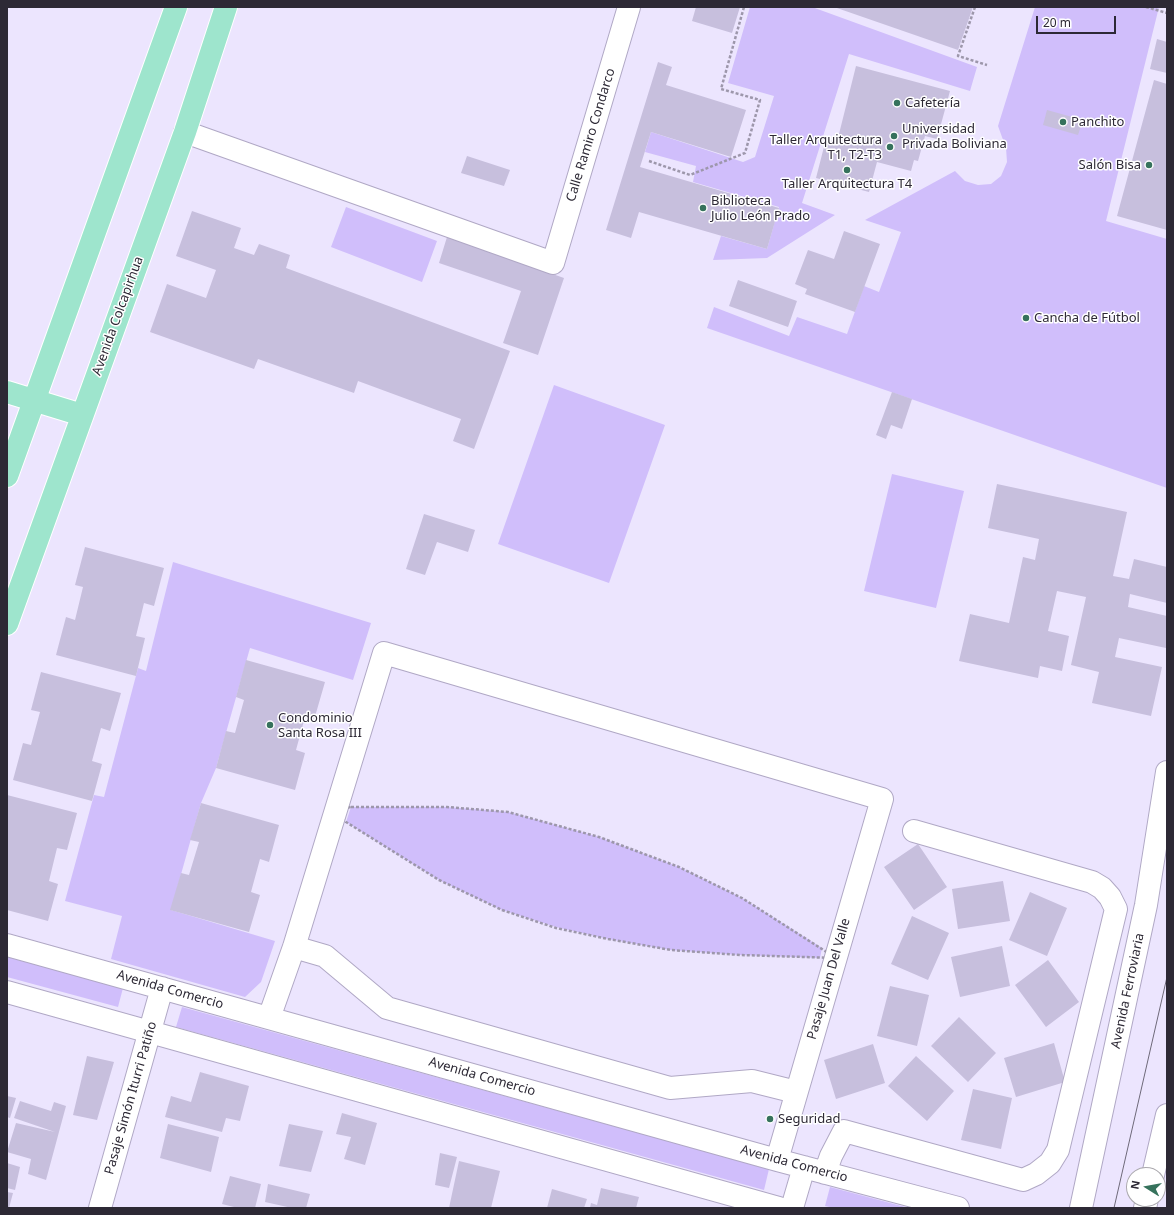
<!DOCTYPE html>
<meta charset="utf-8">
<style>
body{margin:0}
#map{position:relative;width:1174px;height:1215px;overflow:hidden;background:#ece5fe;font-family:"Noto Sans",sans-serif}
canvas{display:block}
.frame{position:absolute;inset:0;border:8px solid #2d2935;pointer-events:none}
.north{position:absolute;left:1126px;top:1167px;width:40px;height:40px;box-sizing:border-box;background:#fff;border:1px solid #aba9ae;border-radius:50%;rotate:281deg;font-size:11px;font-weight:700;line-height:16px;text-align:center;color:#2d2935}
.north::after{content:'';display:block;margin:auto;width:14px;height:18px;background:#36725c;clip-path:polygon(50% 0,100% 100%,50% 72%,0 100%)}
.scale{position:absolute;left:1036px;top:16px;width:80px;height:18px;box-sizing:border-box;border:2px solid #2d2935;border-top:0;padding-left:5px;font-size:12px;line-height:14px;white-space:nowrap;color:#2d2935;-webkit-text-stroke:3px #fff;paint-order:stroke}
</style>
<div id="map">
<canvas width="1174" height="1215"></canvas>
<div class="frame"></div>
<div class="north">N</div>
<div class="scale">20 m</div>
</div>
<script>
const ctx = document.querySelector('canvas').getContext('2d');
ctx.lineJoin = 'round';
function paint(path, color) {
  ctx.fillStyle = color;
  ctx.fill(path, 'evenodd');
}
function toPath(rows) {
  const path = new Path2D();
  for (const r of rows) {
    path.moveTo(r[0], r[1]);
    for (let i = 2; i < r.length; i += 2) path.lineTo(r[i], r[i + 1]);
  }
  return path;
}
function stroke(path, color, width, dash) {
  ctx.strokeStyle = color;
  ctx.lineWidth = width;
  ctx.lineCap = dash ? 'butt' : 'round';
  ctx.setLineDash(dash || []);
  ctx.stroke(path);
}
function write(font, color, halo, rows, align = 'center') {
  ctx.font = font + ' "Noto Sans",sans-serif';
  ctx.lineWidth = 3;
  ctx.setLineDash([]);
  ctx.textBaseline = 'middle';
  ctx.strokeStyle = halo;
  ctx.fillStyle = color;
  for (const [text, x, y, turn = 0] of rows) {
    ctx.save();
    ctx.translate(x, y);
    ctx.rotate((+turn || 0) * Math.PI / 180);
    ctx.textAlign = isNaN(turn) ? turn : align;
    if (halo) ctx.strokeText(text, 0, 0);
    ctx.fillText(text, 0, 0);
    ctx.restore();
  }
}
const green = toPath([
 [750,7,812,7,977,67,970,91,849,54,802,203,835,215,767,258,713,260,721,236,767,249,779,207,693,182,696,166,645,152,651,132,743,162,755,157,774,96,728,83],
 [1035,7,1159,7,1106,221,1167,239,1167,488,707,328,714,307,789,336,797,317,847,334,864,286,879,292,901,232,865,220,955,171,965,181,978,185,991,184,1001,176,1007,162,1006,148,998,126],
 [346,207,437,241,422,282,331,247],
 [554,385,665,425,609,583,498,544],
 [892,474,964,491,936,608,864,591],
 [173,562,371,623,353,680,250,648,216,768,201,803,171,910,275,941,261,982,245,997,111,959,122,916,65,901,94,795,104,797,138,668,146,671],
 [351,807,447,807,508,812,599,837,679,867,742,898,822,948,820,958,740,955,671,950,608,939,556,927,502,910,439,880,346,822],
 [7,957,123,988,118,1007,7,977],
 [182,1007,769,1169,764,1190,176,1027],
 [830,1187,909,1208,834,1208,825,1206]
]);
const building = toPath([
 [696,7,740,7,732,33,692,21],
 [834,7,973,7,958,50],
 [1157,39,1167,42,1167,73,1150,69],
 [658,62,672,67,666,85,746,110,731,157,651,132,640,167,779,208,767,249,639,212,631,238,606,230],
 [856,66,950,91,937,139,925,136,918,161,914,160,911,171,877,162,869,192,816,178,826,139,837,142],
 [1154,80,1167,84,1167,230,1117,216],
 [1047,110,1083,120,1078,135,1043,125],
 [467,156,510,170,504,186,461,173],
 [192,211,241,228,234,248,254,255,259,244,290,255,286,268,510,351,474,449,453,441,461,419,358,381,354,393,258,359,254,369,150,332,167,284,206,298,216,270,176,256],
 [844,231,880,244,855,312,805,294,807,289,795,284,808,250,834,259],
 [447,237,564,278,538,355,503,343,521,291,439,263],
 [738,280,797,301,788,327,729,306],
 [892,392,912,399,902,429,891,425,886,439,876,435],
 [997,484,1127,512,1113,576,1129,579,1134,559,1167,567,1167,603,1130,594,1128,607,1167,616,1166,648,1119,638,1115,657,1162,667,1151,716,1092,703,1099,672,1071,665,1086,597,1057,591,1048,631,1069,636,1062,671,1040,666,1038,678,959,661,970,614,1009,623,1023,557,1035,560,1039,539,988,528],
 [424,514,475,530,468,552,437,542,425,575,406,569],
 [85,547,164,568,154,606,144,603,136,636,145,638,136,676,56,655,66,617,75,620,83,587,75,585],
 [246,660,325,682,314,720,305,717,296,750,305,753,295,790,216,768,226,731,235,733,244,700,236,697],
 [41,672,121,693,110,731,101,728,92,761,102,764,92,801,13,780,23,743,31,745,40,712,31,710],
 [7,795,77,813,67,850,57,848,49,881,58,884,48,921,7,910],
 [201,803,279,825,269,862,260,859,251,892,260,895,249,932,170,910,181,873,189,875,199,842,190,840],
 [918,844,947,887,914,910,884,867],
 [1003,881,1010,921,958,929,952,889],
 [1030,892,1067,908,1047,956,1009,940],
 [912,916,949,933,928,980,891,964],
 [1002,946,1010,986,960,997,951,957],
 [1048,960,1079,1002,1046,1027,1015,985],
 [890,986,929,995,917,1046,877,1036],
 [959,1017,996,1053,968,1082,931,1046],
 [1054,1043,1065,1082,1016,1097,1004,1058],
 [873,1044,885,1083,836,1099,824,1060],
 [87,1056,114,1062,97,1120,73,1115],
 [916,1056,954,1091,927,1121,888,1086],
 [200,1072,249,1086,240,1121,226,1118,222,1132,165,1117,171,1096,191,1102],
 [973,1089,1012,1098,1001,1149,961,1140],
 [7,1096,16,1098,10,1118,7,1117],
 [20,1101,51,1111,54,1102,66,1106,46,1180,28,1174,31,1159,7,1152,16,1123,55,1132,14,1118],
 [342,1113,377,1123,365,1165,344,1159,351,1137,336,1134],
 [168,1124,219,1137,211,1172,160,1158],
 [289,1124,323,1131,311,1172,279,1166],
 [440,1153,457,1157,449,1188,435,1185],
 [459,1161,500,1171,491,1208,449,1208],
 [7,1163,20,1167,15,1190,7,1188],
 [230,1176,261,1184,255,1208,238,1208,222,1204],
 [268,1184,310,1194,306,1208,292,1208,265,1202],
 [601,1188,639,1197,636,1208,590,1208,591,1203,597,1205],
 [552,1189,587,1199,584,1208,547,1208],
 [7,1192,13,1193,9,1208,7,1208]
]);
const path = toPath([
 [975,7,958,56,987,65],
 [1146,7,1167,13],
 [649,161,690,175,745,153,760,100,721,89,744,7],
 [351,807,447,807,508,812,599,837,679,867,742,898,836,958,740,955,671,950,608,939,556,928,502,910,439,880,346,822,336,810,351,807]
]);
const minor = toPath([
 [185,132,553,263,629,7],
 [7,945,777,1160,958,1208],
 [294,947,325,956,387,1008,670,1088,752,1081,796,1092],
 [7,992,779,1208],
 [269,1018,294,947,384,653,882,799,777,1160],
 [825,1173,831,1156,844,1131,1023,1180,1036,1174,1050,1163,1058,1150,1116,909,1110,897,1102,888,1092,882,914,831],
 [1153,1175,1167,1115],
 [100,1208,162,988],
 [792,1208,804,1167],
 [1081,1208,1146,905,1167,772],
 [1145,1208,1147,1199]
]);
const major = toPath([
 [7,392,82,415],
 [7,476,176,7],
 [7,624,185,132,226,7]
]);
const tram = toPath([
 [1114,1208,1167,977]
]);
const markers = [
 [897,103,4,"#36725c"],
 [1063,122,4,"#36725c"],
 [894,136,4,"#36725c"],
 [890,147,4,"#36725c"],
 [1149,165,4,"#36725c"],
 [847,170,4,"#36725c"],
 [703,208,4,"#36725c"],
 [1026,318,4,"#36725c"],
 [270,725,4,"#36725c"],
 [770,1119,4,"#36725c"]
];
const poiNames = [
 ["Cafetería",905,103],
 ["Panchito",1071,122],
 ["Universidad",902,129],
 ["Privada Boliviana",902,144],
 ["Taller Arquitectura",882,140,"right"],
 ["T1, T2-T3",882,155,"right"],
 ["Salón Bisa",1141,165,"right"],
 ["Taller Arquitectura T4",847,184,"center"],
 ["Biblioteca",711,201],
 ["Julio León Prado",711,216],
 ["Cancha de Fútbol",1034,318],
 ["Condominio",278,718],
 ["Santa Rosa III",278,733],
 ["Seguridad",778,1119]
];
const streetNames = [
 ["Calle Ramiro Condarco",591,135,-73],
 ["Avenida Colcapirhua",118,316,-70],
 ["Pasaje Juan Del Valle",829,979,-74],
 ["Avenida Comercio",170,990,16],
 ["Avenida Ferroviaria",1128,991,-78],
 ["Avenida Comercio",482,1077,16],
 ["Pasaje Simón Iturri Patiño",131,1098,-74],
 ["Avenida Comercio",794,1164,15]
];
paint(green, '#d0befb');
paint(building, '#c7bfdd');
stroke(minor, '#b0a8c5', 24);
stroke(major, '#fff', 24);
stroke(path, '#9d97ab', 2.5, [3, 2]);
stroke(minor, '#fff', 22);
stroke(major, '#9ee5cd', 22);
stroke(tram, '#6e6979', 1);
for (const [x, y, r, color] of markers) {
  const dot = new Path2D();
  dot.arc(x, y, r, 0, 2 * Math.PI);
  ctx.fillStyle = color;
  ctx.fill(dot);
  stroke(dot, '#fff', 1.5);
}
write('13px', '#2d2935', '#fff', poiNames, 'left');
write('13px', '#2d2935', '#fff', streetNames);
</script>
